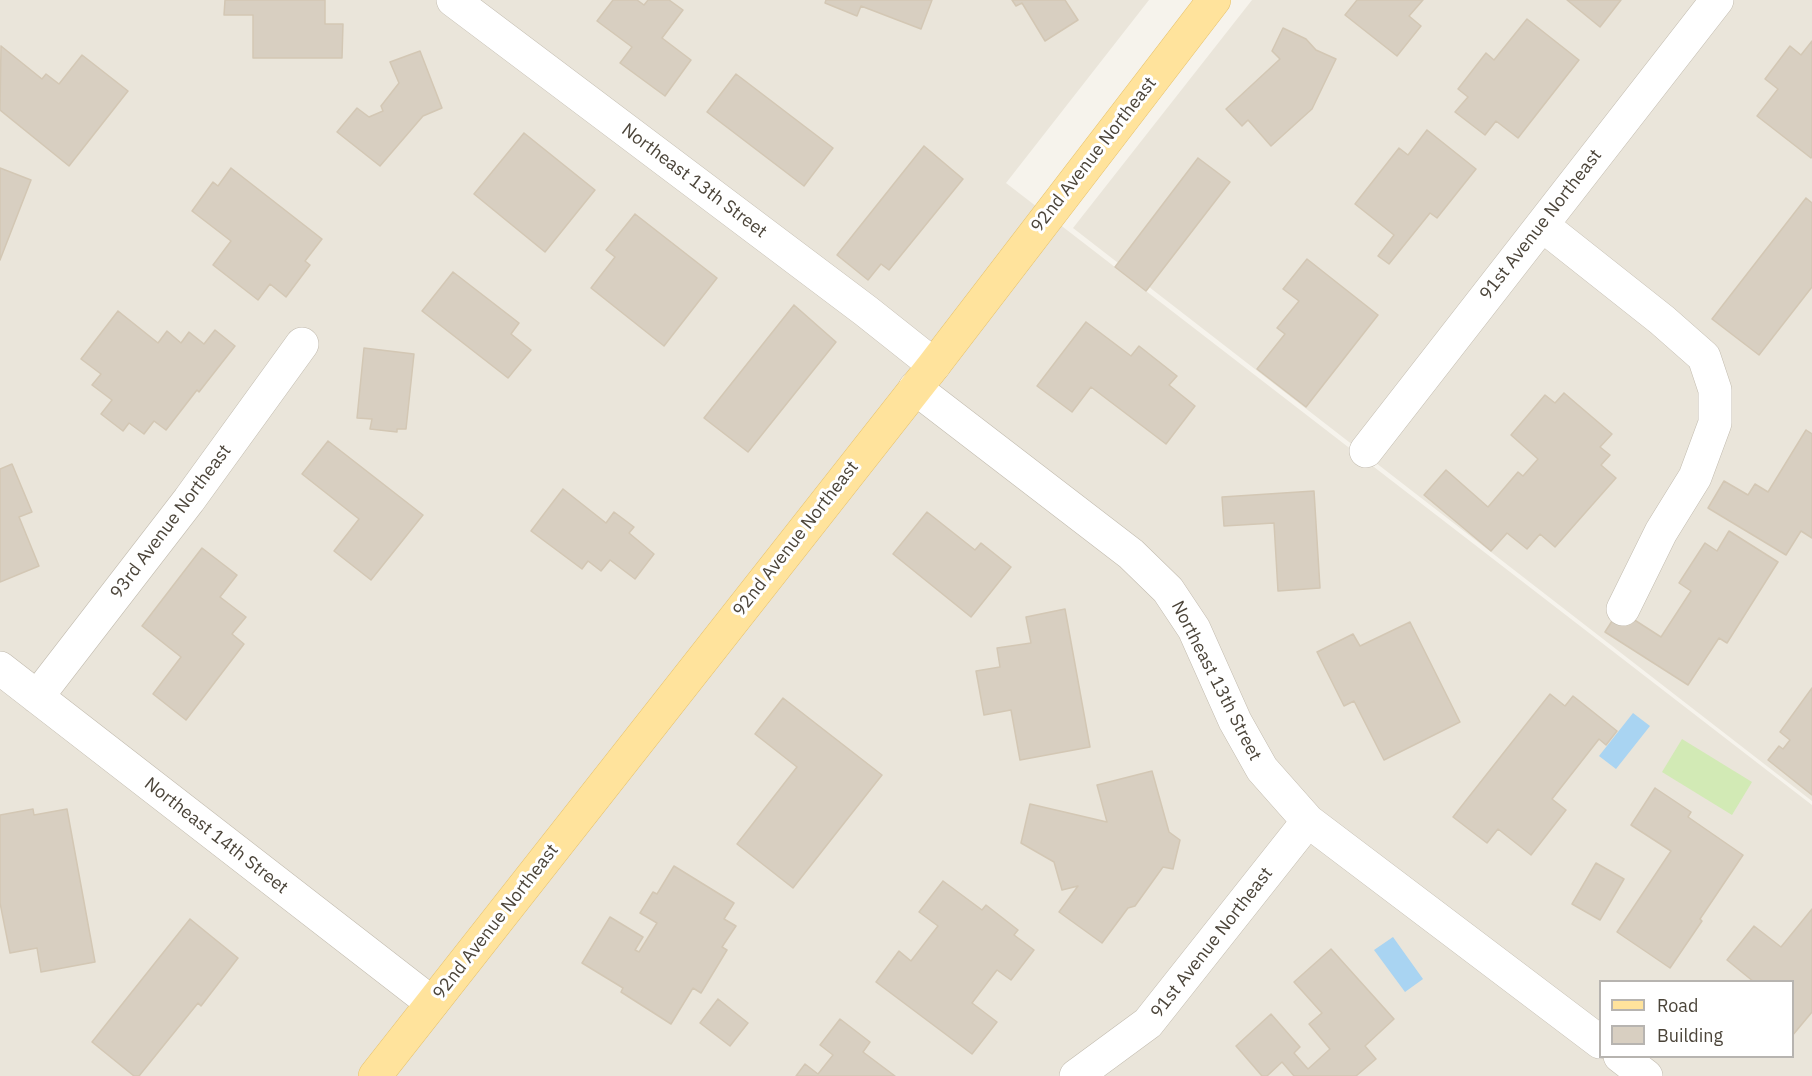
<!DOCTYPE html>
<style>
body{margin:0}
#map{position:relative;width:1812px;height:1076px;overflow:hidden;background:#f6f3ec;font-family:"IBM Plex Sans",sans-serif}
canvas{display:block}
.legend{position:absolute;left:1599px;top:980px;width:195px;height:78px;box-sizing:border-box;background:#fff;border:2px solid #b7b4b0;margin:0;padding:8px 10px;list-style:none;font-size:18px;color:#4b4439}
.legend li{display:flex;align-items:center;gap:12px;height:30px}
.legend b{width:30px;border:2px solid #b7b4b0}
</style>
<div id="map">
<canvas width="1812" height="1076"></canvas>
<ul class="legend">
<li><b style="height:8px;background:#ffe39c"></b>Road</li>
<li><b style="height:16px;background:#d8cfc1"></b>Building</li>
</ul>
</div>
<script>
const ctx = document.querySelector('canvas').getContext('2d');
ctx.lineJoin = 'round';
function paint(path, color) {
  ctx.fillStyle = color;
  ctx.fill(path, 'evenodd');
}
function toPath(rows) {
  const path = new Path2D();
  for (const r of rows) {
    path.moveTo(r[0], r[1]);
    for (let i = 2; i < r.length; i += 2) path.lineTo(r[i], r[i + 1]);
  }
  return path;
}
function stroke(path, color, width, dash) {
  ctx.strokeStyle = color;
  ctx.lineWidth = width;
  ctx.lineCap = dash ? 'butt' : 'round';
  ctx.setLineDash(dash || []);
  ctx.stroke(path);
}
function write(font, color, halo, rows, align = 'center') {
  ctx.font = font + ' "IBM Plex Sans",sans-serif';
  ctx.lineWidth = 6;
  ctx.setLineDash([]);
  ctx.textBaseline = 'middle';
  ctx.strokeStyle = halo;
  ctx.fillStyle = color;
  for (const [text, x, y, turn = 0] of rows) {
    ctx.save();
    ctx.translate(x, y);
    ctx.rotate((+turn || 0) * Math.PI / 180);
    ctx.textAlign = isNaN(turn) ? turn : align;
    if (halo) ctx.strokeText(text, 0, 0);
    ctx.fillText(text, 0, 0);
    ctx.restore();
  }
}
const residential = toPath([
 [0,0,1149,0,1006,183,1812,805,1812,1076,0,1076],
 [1600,982,1792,982,1792,1056,1600,1056],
 [1252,0,1812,0,1812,801,1073,228]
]);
const green = toPath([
 [1682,739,1752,782,1732,815,1662,772]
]);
const water = toPath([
 [1633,713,1650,726,1616,769,1599,756],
 [1393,937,1423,979,1405,992,1374,950]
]);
const building = toPath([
 [225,0,325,0,325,24,343,24,342,58,253,58,253,15,224,15,225,0],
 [613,0,637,0,644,5,648,0,669,0,683,10,662,38,691,60,665,96,620,63,632,47,597,21,613,0],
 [826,0,932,0,921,29,861,6,857,16,825,3,826,0],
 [1012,0,1065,0,1078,20,1045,41,1022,3,1016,6,1012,0],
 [1357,0,1423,0,1409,16,1421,26,1397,56,1345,15,1357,0],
 [1567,0,1621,0,1600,27,1567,0],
 [1527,19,1579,60,1518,138,1496,121,1485,135,1455,112,1468,97,1458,89,1486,53,1494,60,1527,19],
 [1283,28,1306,39,1316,50,1336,59,1312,109,1271,146,1248,120,1242,126,1226,109,1280,59,1272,51,1283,28],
 [1812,41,1812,157,1811,158,1757,116,1778,89,1765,79,1790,46,1801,55,1812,41],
 [1,46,42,79,46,74,59,84,82,55,128,91,69,166,0,110,1,46],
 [420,51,442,108,423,116,380,166,337,132,357,108,369,117,383,111,381,106,399,83,390,62,420,51],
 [736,74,833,148,804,186,707,112,736,74],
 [1427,130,1476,169,1437,218,1430,213,1389,264,1378,256,1394,235,1355,204,1399,148,1408,155,1427,130],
 [524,133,595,190,545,252,474,194,524,133],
 [924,146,963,179,889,270,881,264,868,280,837,255,924,146],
 [1198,158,1230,182,1146,291,1115,267,1198,158],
 [0,168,31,180,0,260,0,168],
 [231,168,322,239,305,261,310,265,286,297,270,284,258,300,213,265,231,241,192,211,213,182,218,186,231,168],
 [1806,198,1812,203,1812,287,1759,355,1712,319,1806,198],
 [635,214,717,278,664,346,591,288,615,257,606,250,635,214],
 [1307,259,1378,315,1306,407,1257,369,1285,334,1277,328,1299,301,1283,289,1307,259],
 [453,272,519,323,511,334,531,350,508,378,422,311,453,272],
 [794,305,836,342,748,452,704,418,794,305],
 [118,311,158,343,167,331,181,343,189,332,204,344,215,330,235,346,199,392,197,390,166,430,154,421,144,434,129,423,123,431,101,414,112,400,92,385,101,374,81,359,118,311],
 [1086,322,1131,356,1139,346,1177,376,1169,385,1195,406,1166,444,1091,387,1072,412,1037,386,1086,322],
 [364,348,414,354,406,429,397,429,397,432,370,429,372,419,357,418,364,348],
 [1564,393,1612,434,1600,447,1610,455,1601,465,1616,478,1555,547,1540,534,1527,549,1507,533,1491,551,1424,495,1446,470,1488,507,1518,472,1523,476,1538,459,1511,435,1545,395,1555,403,1564,393],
 [1806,430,1812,434,1812,538,1801,531,1786,555,1708,508,1724,481,1748,495,1755,484,1768,492,1806,430],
 [328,441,423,515,371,580,334,551,359,519,302,474,328,441],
 [12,464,32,512,19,517,39,566,0,582,0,469,12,464],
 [563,489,606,523,614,512,634,527,629,533,654,554,635,579,610,560,601,571,588,561,582,569,531,531,563,489],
 [1314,491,1320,588,1278,591,1274,523,1224,526,1222,497,1314,491],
 [927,512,975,550,981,543,1011,567,971,617,893,554,927,512],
 [1729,531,1778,562,1727,643,1719,638,1688,685,1605,632,1619,610,1661,637,1691,591,1679,583,1705,543,1717,551,1729,531],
 [202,548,237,575,220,597,246,617,232,634,244,644,186,720,153,694,181,657,142,626,202,548],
 [1065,609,1090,747,1020,760,1011,710,984,715,976,671,1000,667,997,648,1031,643,1026,617,1065,609],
 [1410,622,1460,722,1384,760,1354,701,1344,706,1317,652,1353,634,1360,646,1410,622],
 [1812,688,1812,795,1768,760,1779,746,1783,749,1790,740,1780,732,1812,688],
 [1550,694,1565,706,1573,696,1617,731,1606,745,1599,739,1552,799,1566,810,1531,855,1498,829,1487,843,1453,817,1550,694],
 [783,698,882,775,793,888,737,844,797,767,755,734,783,698],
 [1152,771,1169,832,1180,840,1173,869,1163,867,1135,906,1128,908,1102,943,1059,912,1078,886,1062,890,1054,862,1021,843,1030,804,1107,822,1097,785,1152,771],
 [1655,788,1691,812,1688,817,1743,855,1700,919,1702,921,1670,968,1617,932,1671,851,1631,825,1655,788],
 [33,809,34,815,67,809,95,962,41,972,37,948,10,953,0,903,0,815,33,809],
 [1596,863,1624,879,1600,920,1572,904,1596,863],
 [674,866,734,903,724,919,736,926,722,947,727,950,701,993,693,988,671,1024,621,992,623,988,582,963,610,917,643,937,635,950,639,952,657,923,640,913,653,892,657,894,674,866],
 [943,881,982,910,986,905,1018,930,1014,935,1034,950,1011,980,997,970,972,1003,997,1022,972,1054,876,982,899,951,911,961,938,926,919,912,943,881],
 [1812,909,1812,1012,1792,1036,1792,982,1754,982,1727,960,1754,926,1781,947,1812,909],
 [190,919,238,958,201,1006,198,1003,139,1076,134,1076,92,1042,190,919],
 [1331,949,1394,1019,1365,1046,1376,1059,1356,1076,1294,1076,1282,1062,1267,1076,1262,1076,1236,1046,1271,1014,1300,1047,1294,1053,1308,1069,1330,1049,1309,1024,1322,1013,1294,982,1331,949],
 [718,999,748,1023,730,1046,700,1023,718,999],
 [840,1019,870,1042,863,1052,895,1076,796,1076,805,1064,818,1074,833,1055,820,1045,840,1019]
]);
const minor = toPath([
 [453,0,866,311,934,365],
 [1542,225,1662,320,1704,357,1715,390,1715,423,1695,477,1661,532,1623,609],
 [915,388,1131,554,1168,590,1194,629,1235,721,1262,769,1308,821,1600,1042],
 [1366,451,1717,0],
 [0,668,432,1003],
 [37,697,189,500,302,344],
 [1620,1056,1646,1076],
 [1076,1076,1148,1023,1308,821]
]);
const major = toPath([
 [375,1076,934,365,1214,0]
]);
const streetNames = [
 ["92nd Avenue Northeast",1094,155,-52],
 ["Northeast 13th Street",694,181,37],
 ["91st Avenue Northeast",1541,225,-52],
 ["93rd Avenue Northeast",171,522,-53],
 ["92nd Avenue Northeast",796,539,-52],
 ["Northeast 13th Street",1216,681,63],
 ["Northeast 14th Street",216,836,38],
 ["92nd Avenue Northeast",496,922,-52],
 ["91st Avenue Northeast",1212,943,-52]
];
paint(residential, '#eae5da');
paint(green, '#d2eab5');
paint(water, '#a9d4f2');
paint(building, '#d8cfc1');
stroke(building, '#d3c7b4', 1.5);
stroke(minor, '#c2bbae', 34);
stroke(major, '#e6c16a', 34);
stroke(minor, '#fff', 33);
stroke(major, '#ffe39c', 33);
write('18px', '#4b4439', '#fff', streetNames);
</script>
